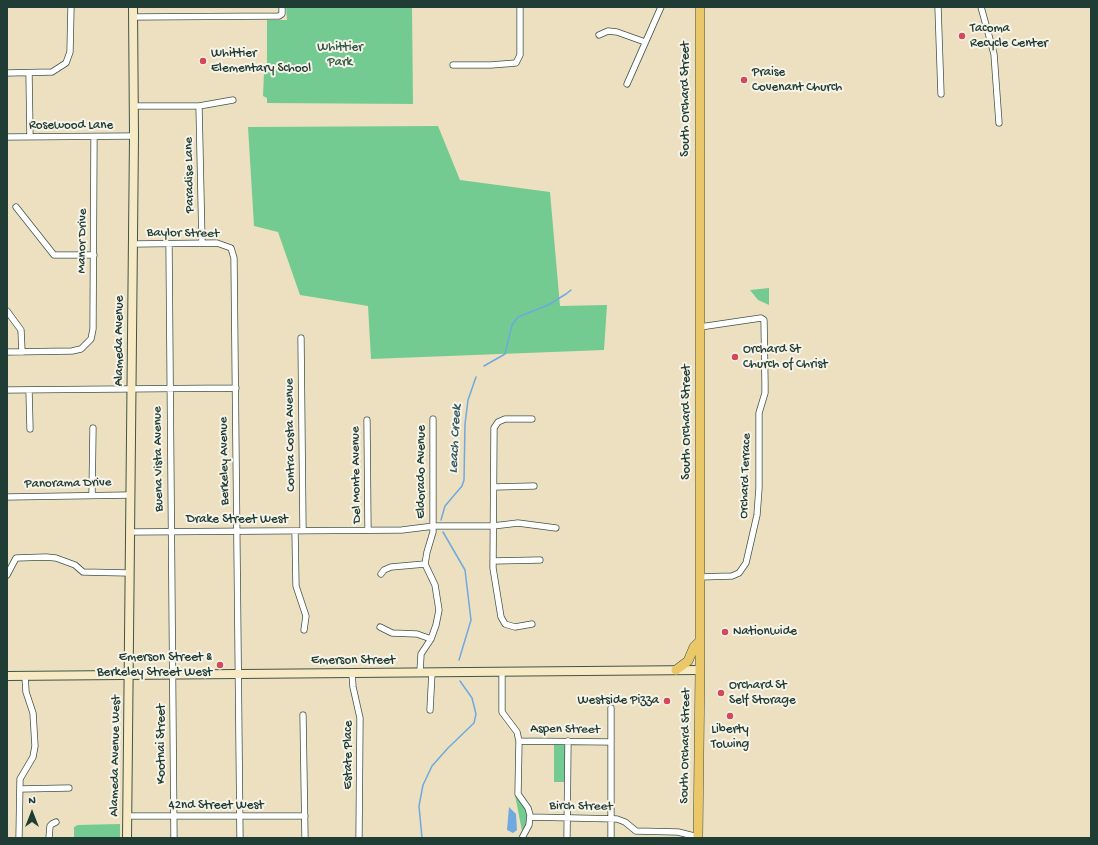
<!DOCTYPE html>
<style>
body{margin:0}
#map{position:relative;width:1098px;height:845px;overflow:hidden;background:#ede0c0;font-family:"Gochi Hand",sans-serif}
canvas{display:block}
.frame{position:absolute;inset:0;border:8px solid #1f3d34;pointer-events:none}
.north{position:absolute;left:12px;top:793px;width:40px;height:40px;-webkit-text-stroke:3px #f7f3e8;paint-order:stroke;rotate:0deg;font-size:11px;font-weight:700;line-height:16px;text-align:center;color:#1f3d34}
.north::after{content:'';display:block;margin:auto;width:14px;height:18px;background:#1f3d34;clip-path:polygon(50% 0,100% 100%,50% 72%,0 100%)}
</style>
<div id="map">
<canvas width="1098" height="845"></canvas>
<div class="frame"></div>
<div class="north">N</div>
</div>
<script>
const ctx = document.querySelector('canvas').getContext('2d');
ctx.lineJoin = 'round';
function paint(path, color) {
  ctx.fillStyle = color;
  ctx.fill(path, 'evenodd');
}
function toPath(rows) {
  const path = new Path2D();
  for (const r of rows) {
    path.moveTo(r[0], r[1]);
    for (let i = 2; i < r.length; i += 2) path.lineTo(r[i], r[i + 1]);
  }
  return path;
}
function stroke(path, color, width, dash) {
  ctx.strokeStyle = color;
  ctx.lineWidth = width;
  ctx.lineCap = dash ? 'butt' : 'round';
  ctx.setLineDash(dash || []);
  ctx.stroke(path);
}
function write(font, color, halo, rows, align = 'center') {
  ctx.font = font + ' "Gochi Hand",sans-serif';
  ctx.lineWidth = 4;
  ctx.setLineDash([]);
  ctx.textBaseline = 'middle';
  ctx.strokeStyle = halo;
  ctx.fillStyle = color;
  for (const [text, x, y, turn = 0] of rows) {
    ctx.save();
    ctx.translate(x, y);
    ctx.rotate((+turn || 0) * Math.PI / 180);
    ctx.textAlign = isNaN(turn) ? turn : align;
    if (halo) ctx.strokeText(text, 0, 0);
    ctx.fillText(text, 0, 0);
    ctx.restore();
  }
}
const green = toPath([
 [286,7,412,7,413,104,267,103,267,98,263,96,264,72,267,65,267,20,287,20],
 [438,126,460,180,550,192,560,306,607,305,604,350,371,359,368,306,300,295,278,232,254,226,248,127],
 [769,288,769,305,758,300,750,290],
 [554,743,564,744,566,747,566,782,554,782],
 [515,795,525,807,528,813,528,821,522,831],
 [120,824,120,838,74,838,74,827,78,825]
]);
const water = toPath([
 [509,807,516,814,517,830,513,833,507,830]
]);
const stream = toPath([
 [484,366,505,354,512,325,518,317,548,305,566,294,571,290],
 [441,520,445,506,462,486,464,480,465,424,468,400,476,377],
 [443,532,465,570,471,620,459,660],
 [422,838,419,806,423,785,432,766,448,748,474,723,476,714,472,698,460,681]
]);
const street = toPath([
 [938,7,941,94],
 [981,7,994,54,999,123],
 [133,17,279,16,282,14,282,7],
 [599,35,608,31,617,32,645,42],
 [453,65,491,65,516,63,520,55,520,7],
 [7,73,52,72,66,63,70,52,71,7],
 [29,73,30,137],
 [627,84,661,7],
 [134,106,199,106,233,100],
 [199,106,202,243],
 [7,137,134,136],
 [16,207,54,255,94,255],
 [133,244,217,243,231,248,234,258,240,838],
 [169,244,174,838],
 [7,311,21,330,22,352],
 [301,338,303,530],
 [7,352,72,351,81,349,91,339,93,329,94,137],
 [7,390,236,388],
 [29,390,30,429],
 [532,419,505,419,498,422,494,428,493,568,501,617,505,624,515,627,532,624],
 [367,420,368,530],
 [494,487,534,486],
 [92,495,93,428],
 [7,497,130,495],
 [295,531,296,586,306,616,304,630],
 [130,532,402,530,434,526,493,526,518,523,556,528],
 [493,561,540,560],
 [381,574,384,570,391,567,425,564],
 [7,575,16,558,46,557,56,558,75,565,83,572,129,573],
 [699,577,732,576,739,573,746,563,757,515,759,488,759,413,765,393,765,383,764,320,761,318,700,327],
 [380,627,392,633,417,634,431,639],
 [502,671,502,712,517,732,519,741,518,794,528,808,530,815,529,825,522,838],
 [420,672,421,654,431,639,436,625,439,610,435,585,425,564,427,552,433,532,433,419],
 [352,673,353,687,360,718,359,838],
 [430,710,432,672],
 [303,715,305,838],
 [519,741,611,742],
 [20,789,69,788],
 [127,816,305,816],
 [530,817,617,819,625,822,636,831,678,832,698,837],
 [19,838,20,779,33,757,35,746,33,713,26,692,25,676],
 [49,838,50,826,52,824,56,822],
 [567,838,568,741],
 [611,838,611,708]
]);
const secondary = toPath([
 [7,676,700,670],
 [127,838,134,136,133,7]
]);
const primary = toPath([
 [676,670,688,661,694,647,700,641],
 [698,838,700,670,700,7]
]);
const markers = [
 [962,36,4,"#d1495b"],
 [203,61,4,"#d1495b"],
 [744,80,4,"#d1495b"],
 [735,357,4,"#d1495b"],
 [725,632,4,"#d1495b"],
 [220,665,4,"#d1495b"],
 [721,693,4,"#d1495b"],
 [667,701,4,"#d1495b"],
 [730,716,4,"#d1495b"]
];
const poiNames = [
 ["Tacoma",970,29],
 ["Recycle Center",970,44],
 ["Whittier",211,54],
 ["Elementary School",211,69],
 ["Praise",752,73],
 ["Covenant Church",752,88],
 ["Orchard St",743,350],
 ["Church of Christ",743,365],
 ["Nationwide",733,632],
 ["Emerson Street &",212,658,"right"],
 ["Berkeley Street West",212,673,"right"],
 ["Orchard St",729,686],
 ["Self Storage",729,701],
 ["Westside Pizza",659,701,"right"],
 ["Liberty",730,730,"center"],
 ["Towing",730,745,"center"]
];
const parkNames = [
 ["Whittier",340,48],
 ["Park",340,63]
];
const streetNames = [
 ["South Orchard Street",686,99,-90],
 ["Rosewood Lane",71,126],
 ["Paradise Lane",190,175,-91],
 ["Baylor Street",183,234,1],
 ["Manor Drive",83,241,-89],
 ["Alameda Avenue",120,341,-90],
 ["South Orchard Street",687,422,-90],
 ["Contra Costa Avenue",291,435,-91],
 ["Buena Vista Avenue",159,459,-91],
 ["Berkeley Avenue",225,461,-91],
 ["Eldorado Avenue",422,472,-90],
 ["Del Monte Avenue",357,475,-91],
 ["Orchard Terrace",746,476,-88],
 ["Panorama Drive",68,484,-1],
 ["Drake Street West",237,520],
 ["Emerson Street",353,661],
 ["Aspen Street",565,730,1],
 ["Kootnai Street",162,744,-90],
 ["South Orchard Street",686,746,-89],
 ["Estate Place",349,755,-90],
 ["Alameda Avenue West",116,756,-89],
 ["42nd Street West",216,806],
 ["Birch Street",581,807,1]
];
const waterNames = [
 ["Leach Creek",456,439,-87]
];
paint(green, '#74cb91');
paint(water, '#6ea9df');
stroke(stream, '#6ea9df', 1.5);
stroke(street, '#3e5549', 7);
stroke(secondary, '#3e5549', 10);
stroke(primary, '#3e5549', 10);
stroke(street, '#fff', 5.5);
stroke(secondary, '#f7e9c3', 8);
stroke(primary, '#eac769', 9);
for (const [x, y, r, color] of markers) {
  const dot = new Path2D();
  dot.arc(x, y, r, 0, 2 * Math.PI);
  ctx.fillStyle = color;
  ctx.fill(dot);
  stroke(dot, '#f7f3e8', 1.5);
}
write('13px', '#1f3d34', '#f7f3e8', poiNames, 'left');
write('13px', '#305947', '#f7f3e8', parkNames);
write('13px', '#1f3d34', '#f7f3e8', streetNames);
write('italic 14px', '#33585f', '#f7f3e8', waterNames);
</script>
